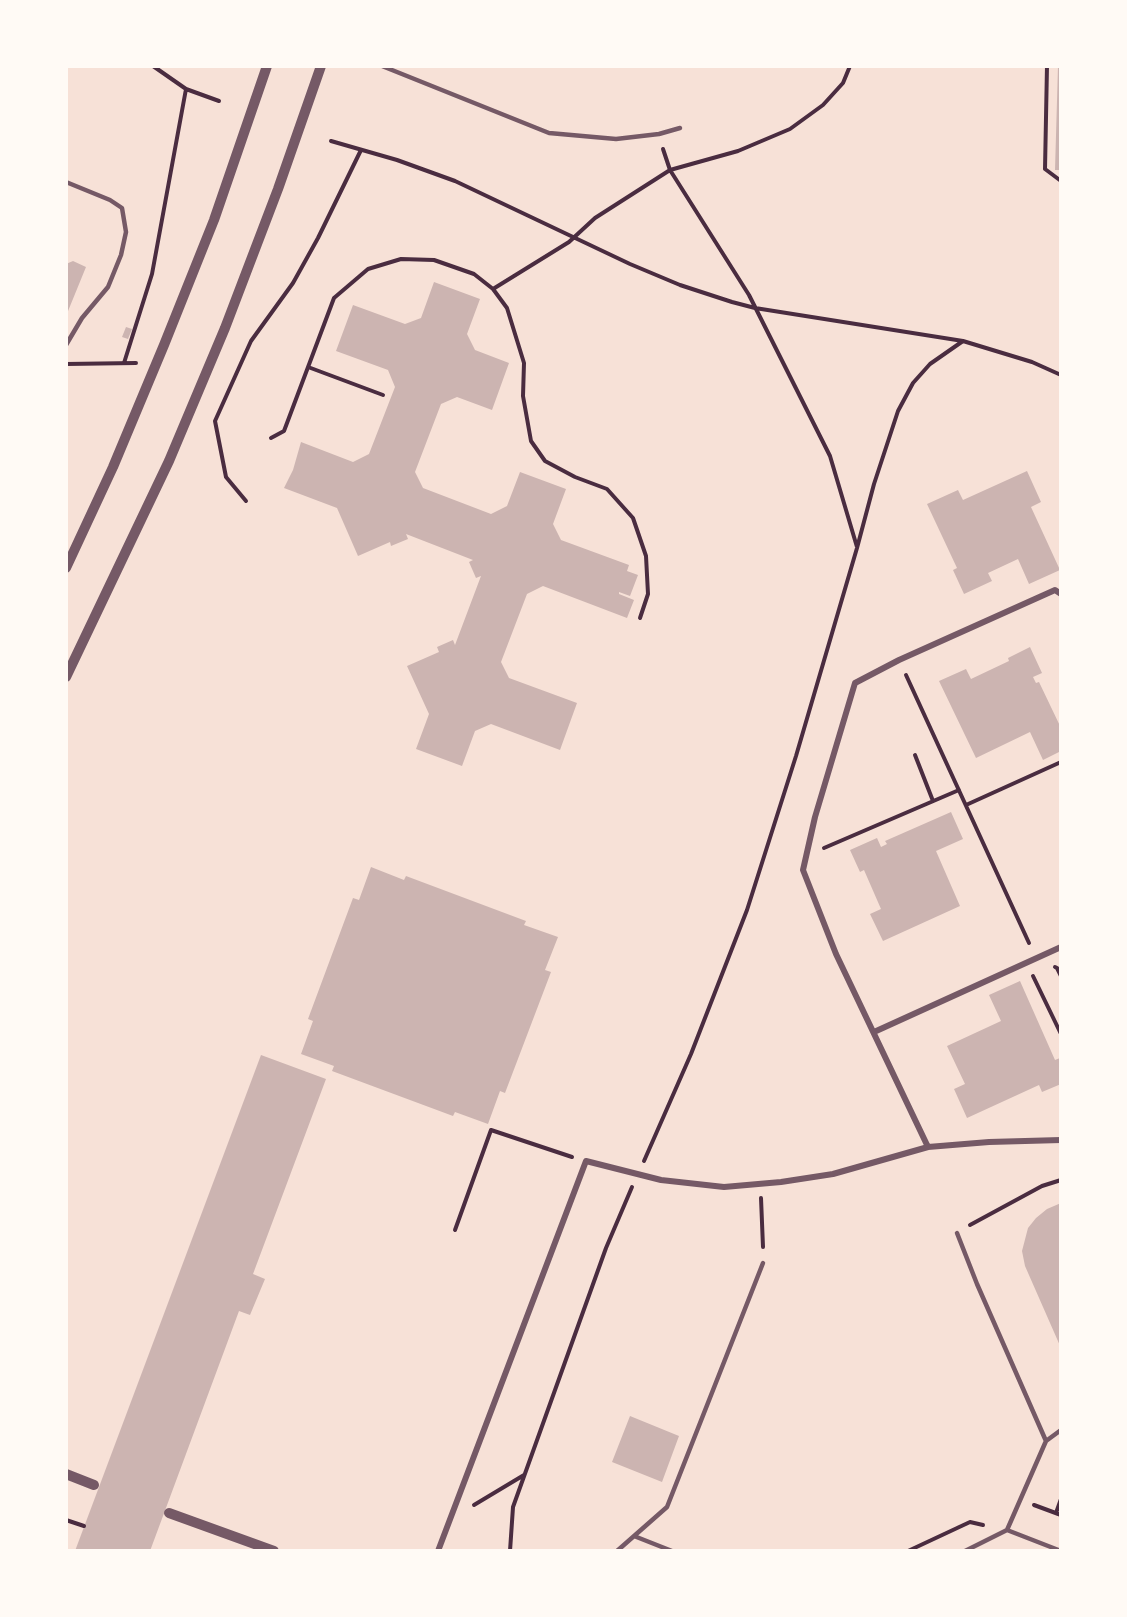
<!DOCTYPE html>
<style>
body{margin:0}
#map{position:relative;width:1127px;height:1617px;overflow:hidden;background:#f7e1d7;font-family:"Fira Sans Condensed",sans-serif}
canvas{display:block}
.frame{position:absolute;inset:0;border:68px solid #fffaf5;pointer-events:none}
</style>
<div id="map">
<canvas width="1127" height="1617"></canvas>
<div class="frame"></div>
</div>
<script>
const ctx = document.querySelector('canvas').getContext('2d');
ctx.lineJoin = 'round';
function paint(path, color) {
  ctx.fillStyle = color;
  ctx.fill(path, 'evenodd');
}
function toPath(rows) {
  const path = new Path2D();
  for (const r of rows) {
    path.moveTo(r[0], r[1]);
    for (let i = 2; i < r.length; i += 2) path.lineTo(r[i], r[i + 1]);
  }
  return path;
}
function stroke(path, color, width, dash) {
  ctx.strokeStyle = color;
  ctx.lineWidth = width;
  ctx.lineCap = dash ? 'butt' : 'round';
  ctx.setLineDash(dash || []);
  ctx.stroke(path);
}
const building = toPath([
 [1058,66,1061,66,1061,170,1055,170],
 [73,261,86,267,66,316,66,264],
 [434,282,480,299,467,334,475,350,509,363,492,410,457,397,441,404,415,472,423,488,491,514,507,506,520,472,566,489,553,524,561,540,629,565,627,571,638,575,630,596,619,592,619,594,634,600,627,618,543,586,527,594,501,662,509,678,577,703,560,750,491,724,475,731,462,766,416,749,429,714,407,666,439,652,437,647,453,640,455,645,481,576,476,578,469,562,473,560,406,534,408,539,391,546,390,542,358,556,337,508,284,488,293,470,301,442,353,462,369,454,395,387,388,370,336,351,353,305,405,324,421,318],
 [126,327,132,329,128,339,122,337],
 [1027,471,1041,502,1031,507,1060,570,1029,584,1018,559,988,573,992,581,964,594,953,570,957,568,927,504,958,490,963,500],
 [1030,647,1042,673,1033,677,1036,683,1039,682,1061,728,1061,751,1043,760,1030,732,976,758,939,681,966,669,971,679,1009,661,1008,658],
 [951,812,963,839,936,851,960,906,883,941,870,914,881,909,864,870,860,872,850,850,877,838,881,847,887,844,885,841],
 [371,867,404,880,406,876,526,921,524,925,558,937,545,970,551,972,505,1093,500,1091,488,1124,455,1112,453,1116,332,1071,334,1066,301,1054,313,1021,308,1019,353,898,359,900],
 [1020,981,1055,1060,1060,1058,1061,1061,1061,1084,1042,1092,1039,1085,967,1118,954,1089,965,1084,947,1046,1001,1021,989,995],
 [261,1055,326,1079,253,1274,265,1279,250,1315,239,1311,150,1551,75,1551],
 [1061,1203,1061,1348,1025,1266,1022,1251,1028,1228,1036,1218,1047,1209],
 [630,1416,679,1436,662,1482,612,1462]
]);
const path = toPath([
 [153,66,186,89,219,101],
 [1047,66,1045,169,1061,181],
 [331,141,397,160,455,181,630,264,680,285,732,302,755,308,963,341,1032,362,1061,375],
 [663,149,670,170,749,295,830,456,857,547],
 [493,289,569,242,595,218,670,170,738,151,790,129,823,105,843,83,850,66],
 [124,363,152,274,186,89],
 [66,364,136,363],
 [308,367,383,395],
 [271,438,284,431,334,298,368,269,401,259,434,260,474,274,493,289,507,308,524,363,523,396,531,441,545,461,575,477,607,489,633,518,646,556,648,594,640,618],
 [246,501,226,477,215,421,251,341,293,283,318,238,361,150],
 [906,675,1029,943],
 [915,755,933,801],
 [966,805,1061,762],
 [824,848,959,790],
 [1055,967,1057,968,1061,976],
 [1033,976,1061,1034],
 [644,1161,691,1054,747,910,796,756,857,548,874,484,898,411,913,383,930,364,963,341],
 [761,1198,763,1247],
 [970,1225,1042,1186,1061,1180],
 [455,1230,491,1130,572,1157],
 [474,1505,524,1475],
 [1034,1505,1061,1515],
 [1056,1513,1061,1499],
 [66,1520,84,1526],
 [510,1551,513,1507,606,1248,632,1187],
 [908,1551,970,1522,983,1525]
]);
const service = toPath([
 [382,66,549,133,616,139,659,134,680,128],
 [66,182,110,200,122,208,126,232,121,255,108,287,82,318,66,345],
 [957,1233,977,1284,1046,1441,1007,1530],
 [1046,1441,1061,1430],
 [634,1536,672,1551],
 [617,1551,667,1507,763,1263],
 [965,1551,1007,1530,1061,1551]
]);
const minor = toPath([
 [874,1032,1061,947],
 [928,1147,836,954,803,870,815,817,855,683,899,660,1055,590,1061,594],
 [438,1551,586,1161,661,1180,724,1187,781,1182,833,1174,928,1147,989,1142,1061,1140]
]);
const tertiary = toPath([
 [66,568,113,467,164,345,214,220,267,66],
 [66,677,169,461,225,328,278,189,321,66],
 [66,1474,94,1485],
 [169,1513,274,1551]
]);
paint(building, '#ccb4b1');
stroke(path, '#4a2c40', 4);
stroke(service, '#755966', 4.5);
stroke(minor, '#755966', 6);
stroke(tertiary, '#755966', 10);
</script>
